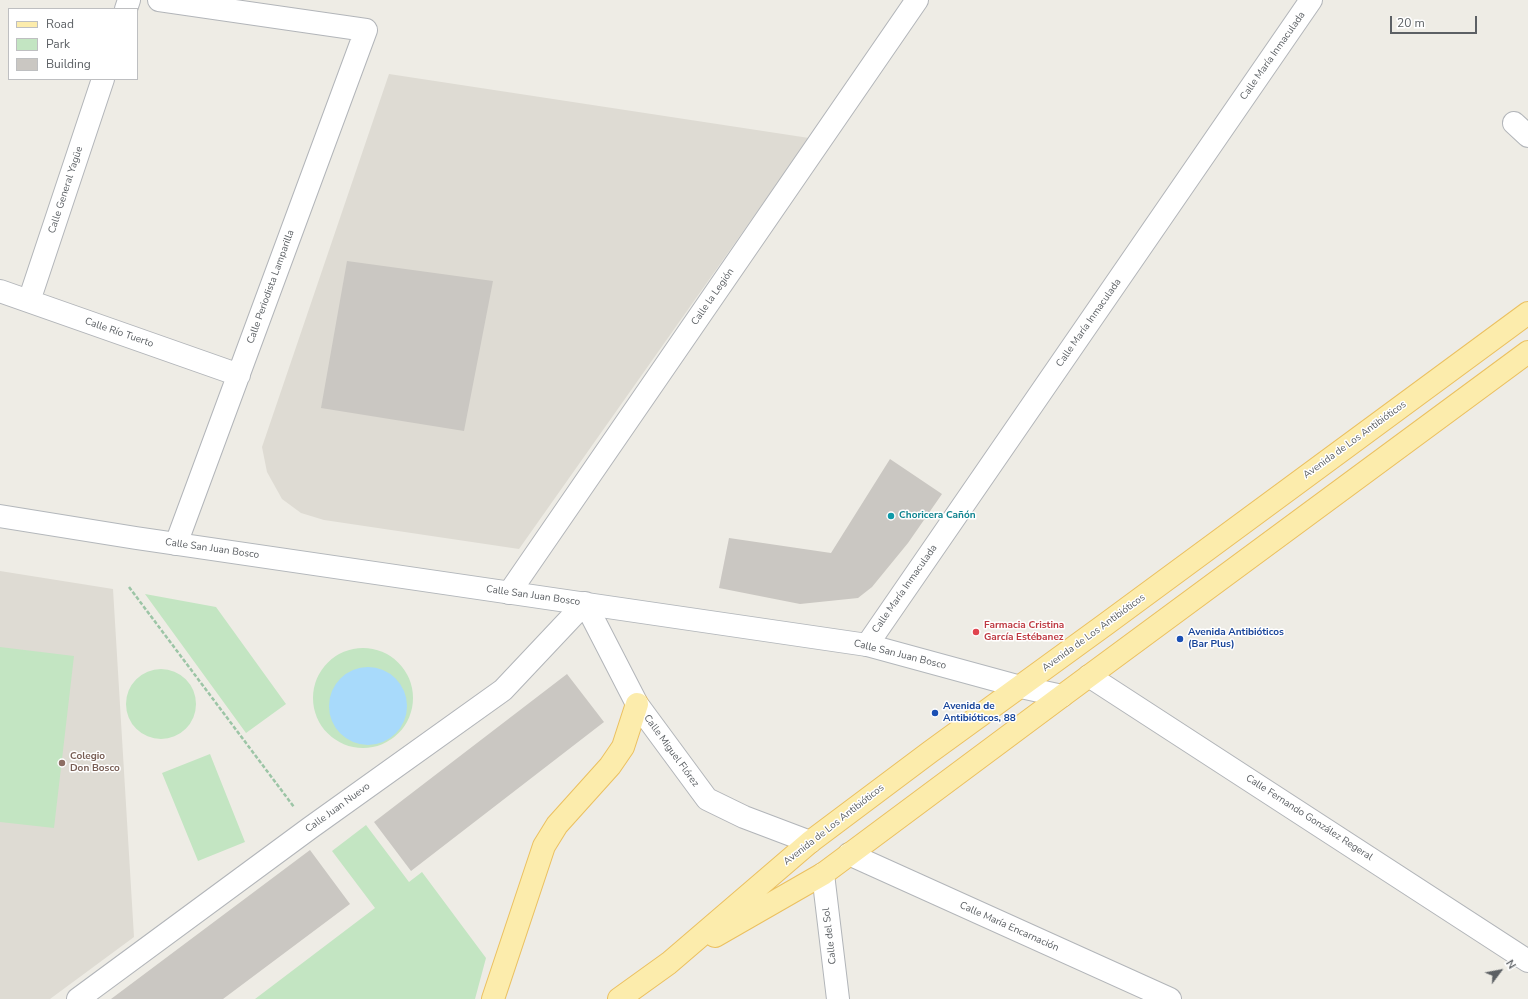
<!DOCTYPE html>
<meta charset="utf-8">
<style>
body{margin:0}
#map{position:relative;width:1528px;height:999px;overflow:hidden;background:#eeece5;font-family:"Nunito Sans",sans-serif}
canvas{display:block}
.legend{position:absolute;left:8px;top:8px;width:130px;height:72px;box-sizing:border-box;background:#fff;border:1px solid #bebfc1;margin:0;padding:5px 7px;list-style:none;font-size:12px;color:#5c6064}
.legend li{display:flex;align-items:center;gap:8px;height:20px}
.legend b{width:20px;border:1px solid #bebfc1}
.north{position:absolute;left:1480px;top:951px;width:40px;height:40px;-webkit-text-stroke:3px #fff;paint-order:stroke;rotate:58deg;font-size:11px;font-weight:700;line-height:16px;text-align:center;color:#5c6064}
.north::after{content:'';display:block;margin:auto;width:14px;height:18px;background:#5c6064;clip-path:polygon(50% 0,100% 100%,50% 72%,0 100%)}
.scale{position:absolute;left:1390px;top:16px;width:87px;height:18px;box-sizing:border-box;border:2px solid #5c6064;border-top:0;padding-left:5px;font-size:12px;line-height:14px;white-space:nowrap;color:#5c6064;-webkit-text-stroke:3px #fff;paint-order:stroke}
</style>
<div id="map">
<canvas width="1528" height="999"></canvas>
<ul class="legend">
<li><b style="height:5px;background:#fcecac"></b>Road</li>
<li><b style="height:11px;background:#c3e5c2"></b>Park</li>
<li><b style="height:11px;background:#cac7c2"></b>Building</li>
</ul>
<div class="north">N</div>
<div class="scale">20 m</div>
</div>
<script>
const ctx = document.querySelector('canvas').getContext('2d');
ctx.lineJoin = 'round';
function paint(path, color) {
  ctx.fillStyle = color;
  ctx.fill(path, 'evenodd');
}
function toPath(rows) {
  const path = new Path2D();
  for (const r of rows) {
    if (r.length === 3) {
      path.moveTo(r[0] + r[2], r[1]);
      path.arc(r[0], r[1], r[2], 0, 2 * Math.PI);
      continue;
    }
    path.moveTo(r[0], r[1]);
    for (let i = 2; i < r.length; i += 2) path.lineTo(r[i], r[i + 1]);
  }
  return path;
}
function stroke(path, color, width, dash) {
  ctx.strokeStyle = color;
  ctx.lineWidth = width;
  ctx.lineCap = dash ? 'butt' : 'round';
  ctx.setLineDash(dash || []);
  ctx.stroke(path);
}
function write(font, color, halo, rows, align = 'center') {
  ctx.font = font + ' "Nunito Sans",sans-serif';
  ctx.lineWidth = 3;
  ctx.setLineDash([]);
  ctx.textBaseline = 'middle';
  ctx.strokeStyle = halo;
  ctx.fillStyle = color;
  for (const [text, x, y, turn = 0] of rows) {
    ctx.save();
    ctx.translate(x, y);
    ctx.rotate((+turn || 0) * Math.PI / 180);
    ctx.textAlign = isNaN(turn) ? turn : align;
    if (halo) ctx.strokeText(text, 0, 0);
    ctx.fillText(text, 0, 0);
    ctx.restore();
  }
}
const education = toPath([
 [389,74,809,138,519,549,324,520,301,513,282,499,267,472,262,447],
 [0,571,113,589,134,937,50,999,0,999]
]);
const green = toPath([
 [145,594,216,607,286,704,246,733],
 [0,647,74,656,54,828,0,822],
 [363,698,50],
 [161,704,35],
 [210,754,245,842,198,861,162,773],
 [366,825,409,882,422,872,486,958,475,999,255,999,375,908,332,851]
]);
const water = toPath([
 [368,706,39]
]);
const building = toPath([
 [347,261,493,281,464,431,321,408],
 [890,459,942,494,908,543,872,587,858,598,800,604,719,588,729,538,831,553],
 [567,674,604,722,411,871,374,822],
 [310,850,350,904,223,999,111,999]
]);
const path = toPath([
 [129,587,294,807]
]);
const street = toPath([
 [159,0,366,30,176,544],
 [126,9,129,0],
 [1514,123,1528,136],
 [0,291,239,375],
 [29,301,103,79],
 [509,593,917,0],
 [867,645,1311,0],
 [1089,676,1528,961],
 [849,854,1170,999],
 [823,874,838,999],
 [78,999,310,828,503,690,585,603,637,704,707,799,744,817,810,842]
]);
const secondary = toPath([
 [0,516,136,538,867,645,1021,687,1062,696]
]);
const primary = toPath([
 [715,936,823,874,1062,696,1528,352],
 [493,999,544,846,557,825,610,766,623,747,637,704],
 [619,999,669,963,810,842,930,752,1106,624,1528,313]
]);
const markers = [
 [891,516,4,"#0f9aa8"],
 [976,632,4,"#e0444e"],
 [1180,639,4,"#1a4fb4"],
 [935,713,4,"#1a4fb4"],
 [62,763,4,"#8d6e63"]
];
const streetNames = [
 ["Calle María Inmaculada",1273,56,-55],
 ["Calle General Yagüe",66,190,-72],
 ["Calle Periodista Lamparilla",271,287,-70],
 ["Calle la Legión",713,297,-55],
 ["Calle María Inmaculada",1089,323,-55],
 ["Calle Río Tuerto",119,333,19],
 ["Avenida de Los Antibióticos",1355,440,-36],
 ["Calle San Juan Bosco",212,549,8],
 ["Calle María Inmaculada",905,589,-55],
 ["Calle San Juan Bosco",533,596,8],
 ["Avenida de Los Antibióticos",1094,633,-36],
 ["Calle San Juan Bosco",900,655,14],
 ["Calle Miguel Flórez",671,751,54],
 ["Calle Juan Nuevo",338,808,-36],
 ["Calle Fernando González Regeral",1309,818,33],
 ["Avenida de Los Antibióticos",834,825,-38],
 ["Calle María Encarnación",1009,927,24],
 ["Calle del Sol",830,936,-97]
];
const cultureNames = [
 ["Choricera Cañón",899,516]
];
const healthNames = [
 ["Farmacia Cristina",984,626],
 ["García Estébanez",984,638]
];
const transitNames = [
 ["Avenida Antibióticos",1188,633],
 ["(Bar Plus)",1188,645],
 ["Avenida de",943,707],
 ["Antibióticos, 88",943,719]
];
const educationNames = [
 ["Colegio",70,757],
 ["Don Bosco",70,769]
];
paint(education, '#dedbd3');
paint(green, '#c3e5c2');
paint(water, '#a8dafb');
paint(building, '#cac7c2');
stroke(street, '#b2b5b9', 24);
stroke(secondary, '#b3b7bb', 24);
stroke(primary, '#ebc060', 24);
stroke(path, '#9cc5a6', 2.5, [4, 2]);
stroke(street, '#fff', 22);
stroke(secondary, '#fff', 22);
stroke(primary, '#fcecac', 22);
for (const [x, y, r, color] of markers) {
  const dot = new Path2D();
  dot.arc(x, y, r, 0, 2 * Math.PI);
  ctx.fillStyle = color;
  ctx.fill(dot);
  stroke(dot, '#fff', 1.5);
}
write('10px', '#5c6064', '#fff', streetNames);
write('bold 10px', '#0d838f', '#fff', cultureNames, 'left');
write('bold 10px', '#be3a42', '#fff', healthNames, 'left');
write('bold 10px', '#164399', '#fff', transitNames, 'left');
write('bold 10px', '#785e54', '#fff', educationNames, 'left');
</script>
